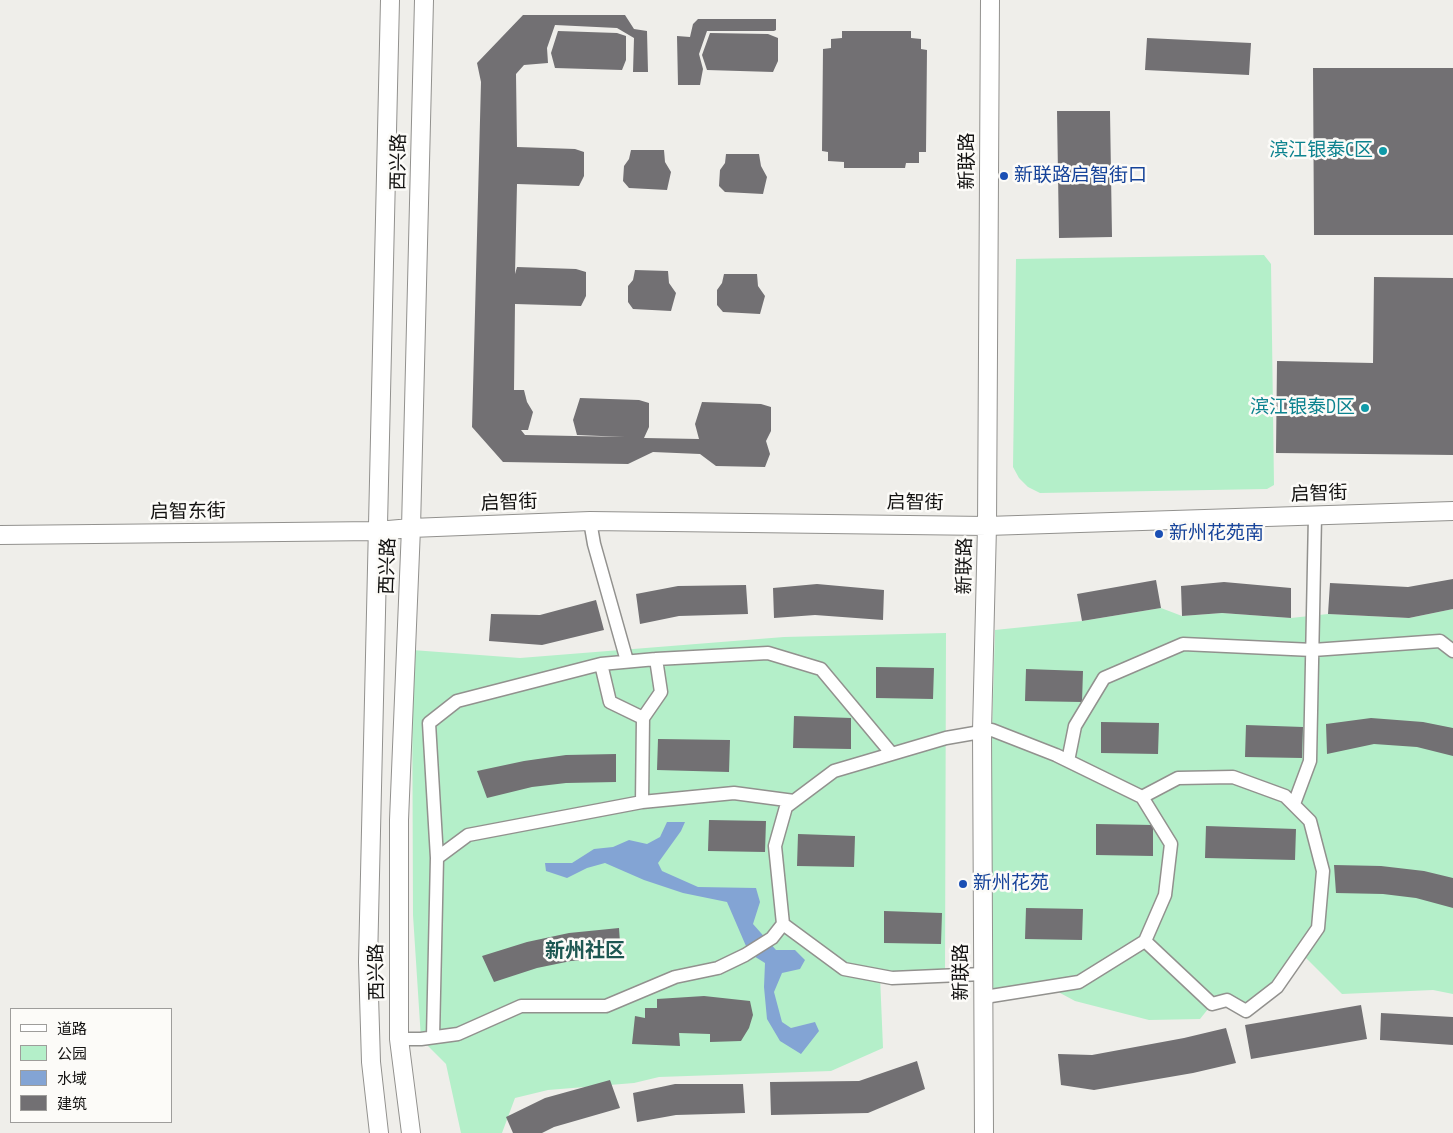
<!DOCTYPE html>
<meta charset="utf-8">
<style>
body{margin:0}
#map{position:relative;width:1453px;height:1133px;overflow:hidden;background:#efeeea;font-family:"PT Sans Narrow","Noto Sans SC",sans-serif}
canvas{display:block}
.legend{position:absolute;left:10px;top:1008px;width:162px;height:115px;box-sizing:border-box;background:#fcfbf8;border:1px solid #9e9d9b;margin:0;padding:6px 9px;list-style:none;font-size:15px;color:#121110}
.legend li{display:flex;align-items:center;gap:10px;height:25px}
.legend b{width:25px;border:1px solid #9e9d9b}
</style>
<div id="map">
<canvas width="1453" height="1133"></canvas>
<ul class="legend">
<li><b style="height:6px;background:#fff"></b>道路</li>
<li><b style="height:14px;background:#b4efc9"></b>公园</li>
<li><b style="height:14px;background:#83a4d4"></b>水域</li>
<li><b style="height:14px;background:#727073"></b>建筑</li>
</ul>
</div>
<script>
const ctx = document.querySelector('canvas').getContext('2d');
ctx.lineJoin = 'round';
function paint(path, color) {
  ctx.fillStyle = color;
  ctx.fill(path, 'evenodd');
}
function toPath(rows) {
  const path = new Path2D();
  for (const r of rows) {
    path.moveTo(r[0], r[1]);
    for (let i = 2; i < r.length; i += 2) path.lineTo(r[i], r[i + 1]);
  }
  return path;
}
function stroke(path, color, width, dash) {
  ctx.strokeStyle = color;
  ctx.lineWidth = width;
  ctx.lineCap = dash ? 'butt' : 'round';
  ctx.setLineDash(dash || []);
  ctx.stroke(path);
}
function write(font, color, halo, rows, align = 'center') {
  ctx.font = font + ' "PT Sans Narrow","Noto Sans SC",sans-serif';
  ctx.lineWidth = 5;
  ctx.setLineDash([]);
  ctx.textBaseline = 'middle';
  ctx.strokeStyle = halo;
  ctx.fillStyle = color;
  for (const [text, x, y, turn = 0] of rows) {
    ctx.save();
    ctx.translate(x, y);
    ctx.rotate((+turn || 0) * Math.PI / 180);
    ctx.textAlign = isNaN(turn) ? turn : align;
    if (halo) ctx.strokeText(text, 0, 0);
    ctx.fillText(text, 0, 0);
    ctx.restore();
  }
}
const green = toPath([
 [1264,255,1271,264,1274,485,1267,489,1040,493,1028,487,1019,478,1013,467,1016,259],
 [1161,608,1182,616,1222,613,1291,618,1328,614,1409,618,1453,609,1453,994,1433,990,1342,994,1301,953,1246,1011,1227,1000,1212,1004,1200,1019,1149,1020,1075,1001,1049,987,991,996,992,730,995,630,1082,621],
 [946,633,945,976,880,976,883,1048,831,1071,659,1077,634,1083,548,1090,515,1098,502,1133,461,1133,446,1064,421,1039,413,915,412,650,520,658,784,637]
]);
const water = toPath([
 [667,822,685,822,681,831,658,863,662,871,698,887,756,888,760,902,753,924,776,950,795,950,805,960,800,969,782,973,774,992,782,1022,791,1028,815,1022,819,1031,801,1054,780,1041,767,1019,764,987,765,963,749,953,727,902,683,893,644,880,605,863,587,868,567,878,546,871,545,863,572,863,594,849,613,847,629,840,647,844,660,837]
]);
const building = toPath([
 [523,15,625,15,634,29,647,31,648,72,633,72,634,38,617,28,555,25,547,48,548,63,524,65,516,74,517,147,575,149,584,152,584,176,579,186,517,184,515,274,517,267,576,269,586,272,586,296,581,306,515,304,514,390,524,390,527,402,533,412,528,430,521,430,525,435,625,437,577,435,573,420,580,398,639,400,649,403,649,427,644,438,699,439,695,424,702,402,761,404,771,407,771,431,766,441,770,454,765,467,716,466,700,454,653,452,628,464,503,462,472,427,481,82,477,63],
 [698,19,776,19,776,30,774,31,707,31,699,54,703,69,700,85,678,85,677,36,690,37,693,24],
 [558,31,617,33,626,36,626,60,622,70,555,68,551,53],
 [842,31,911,31,911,38,921,39,921,49,927,50,926,152,919,152,919,163,906,163,905,168,844,168,844,162,828,161,828,152,822,151,823,49,831,48,831,39,842,38],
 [710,33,768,34,778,38,778,61,773,72,707,70,702,55],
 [1147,38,1251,43,1249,75,1145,70],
 [1313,68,1453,68,1453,235,1314,235],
 [1057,111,1110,111,1112,237,1059,238],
 [631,150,664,150,665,162,671,172,667,190,629,188,623,181,624,166,629,159],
 [726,154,759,154,761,166,767,177,763,194,725,192,719,186,720,170,725,163],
 [635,270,668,271,669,283,676,293,671,311,633,309,628,302,628,286,633,280],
 [724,274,757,274,758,286,765,296,760,314,723,312,717,305,717,290,722,283],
 [1374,277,1453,278,1453,455,1276,453,1277,361,1373,363],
 [1453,579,1453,609,1409,618,1328,614,1330,583,1408,587],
 [1156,580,1161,608,1082,621,1077,594],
 [1224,582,1291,588,1291,618,1222,613,1182,616,1181,586],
 [817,584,884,590,883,620,815,615,774,618,773,588],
 [746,585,748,614,679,616,640,624,636,594,678,586],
 [596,600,604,630,542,645,489,641,491,614,540,615],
 [876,667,934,668,933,699,876,698],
 [1026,669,1083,671,1082,702,1025,701],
 [794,716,851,718,851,749,793,748],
 [1371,718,1423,722,1453,728,1453,756,1417,747,1374,744,1327,754,1326,724],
 [1101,722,1159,723,1158,754,1101,753],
 [1246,725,1303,727,1302,758,1245,757],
 [658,739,730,740,729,772,657,770],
 [616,754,616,782,566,783,532,787,487,798,477,771,524,761,566,755],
 [709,820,766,821,765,852,708,851],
 [1096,824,1153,825,1153,856,1096,855],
 [1206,826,1296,829,1295,860,1205,858],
 [798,834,855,836,854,867,797,866],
 [1334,865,1381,866,1424,871,1453,878,1453,908,1416,898,1383,894,1336,893],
 [1026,908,1083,909,1082,940,1025,939],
 [884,911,942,913,941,944,884,943],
 [619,928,621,957,571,961,537,968,494,982,482,956,527,942,569,933],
 [704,996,750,1001,753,1015,749,1028,741,1041,710,1042,710,1034,679,1033,680,1046,632,1044,635,1016,645,1018,645,1008,657,1008,657,999],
 [1361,1005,1367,1039,1251,1059,1245,1025],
 [1381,1013,1453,1017,1453,1045,1380,1040],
 [1226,1028,1236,1063,1193,1073,1094,1090,1061,1085,1058,1054,1092,1055,1184,1038],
 [917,1061,925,1089,868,1113,771,1115,770,1082,859,1081],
 [610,1080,620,1108,554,1127,542,1133,513,1133,506,1117,545,1098],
 [675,1084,743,1084,745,1113,676,1115,637,1122,633,1093]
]);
const street = toPath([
 [590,521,594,544,627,661],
 [601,664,610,702,643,718],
 [1068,761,1075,726,1104,678,1183,644,1313,650,1440,641,1453,651],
 [1142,797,1178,778,1233,777,1285,796,1310,821,1323,871,1318,928,1277,987,1246,1011,1227,1000,1212,1004,1145,941],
 [642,802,643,718,661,692,656,659],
 [1294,804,1310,761,1315,516],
 [437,858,429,723,457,701,601,664,656,659,768,653,821,669,892,754],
 [983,1001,991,996,1079,982,1145,941,1165,895,1171,844,1142,797,1056,755,992,730,946,738,834,771,786,807,775,846,783,924,844,969,892,978,983,974],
 [433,1037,437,858,468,835,642,802,734,793,794,801],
 [399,1039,421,1039,458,1034,521,1006,606,1006,675,977,718,968,745,955,772,938,783,924]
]);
const secondary = toPath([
 [0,535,377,531,411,528,590,521,987,526,1453,511],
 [379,1133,371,1062,368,962,390,0],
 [411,1133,399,1039,399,820,411,528,424,0],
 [984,1133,982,731,987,526,990,0]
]);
const markers = [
 [1383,151,5,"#0f9aa8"],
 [1004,176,5,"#1a4fb4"],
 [1365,408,5,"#0f9aa8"],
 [1159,534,5,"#1a4fb4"],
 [963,884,5,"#1a4fb4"]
];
const cultureNames = [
 ["滨江银泰C区",1373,151],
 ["滨江银泰D区",1355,408]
];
const streetNames = [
 ["新联路",968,161,-90],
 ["西兴路",399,162,-89],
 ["启智街",1319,494,-2],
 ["启智街",509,503,-2],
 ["启智街",915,503,1],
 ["启智东街",188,512,-1],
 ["西兴路",388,566,-88],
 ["新联路",965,566,-89],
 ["西兴路",377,972,-91],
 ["新联路",962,972,-90]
];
const transitNames = [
 ["新联路启智街口",1014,176],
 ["新州花苑南",1169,534],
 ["新州花苑",973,884]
];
const neighbourhoodNames = [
 ["新州社区",585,951]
];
paint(green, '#b4efc9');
paint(water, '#83a4d4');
paint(building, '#727073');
stroke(street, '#92918e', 15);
stroke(secondary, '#92918e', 20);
stroke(street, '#fff', 12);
stroke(secondary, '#fff', 18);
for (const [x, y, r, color] of markers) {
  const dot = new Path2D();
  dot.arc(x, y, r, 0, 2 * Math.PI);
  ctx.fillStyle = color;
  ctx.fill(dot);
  stroke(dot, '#fcfbf8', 2);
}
write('19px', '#0d838f', '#fcfbf8', cultureNames, 'right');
write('19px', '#121110', '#fcfbf8', streetNames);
write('19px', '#164399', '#fcfbf8', transitNames, 'left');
write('bold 20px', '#1d5752', '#fcfbf8', neighbourhoodNames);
</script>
